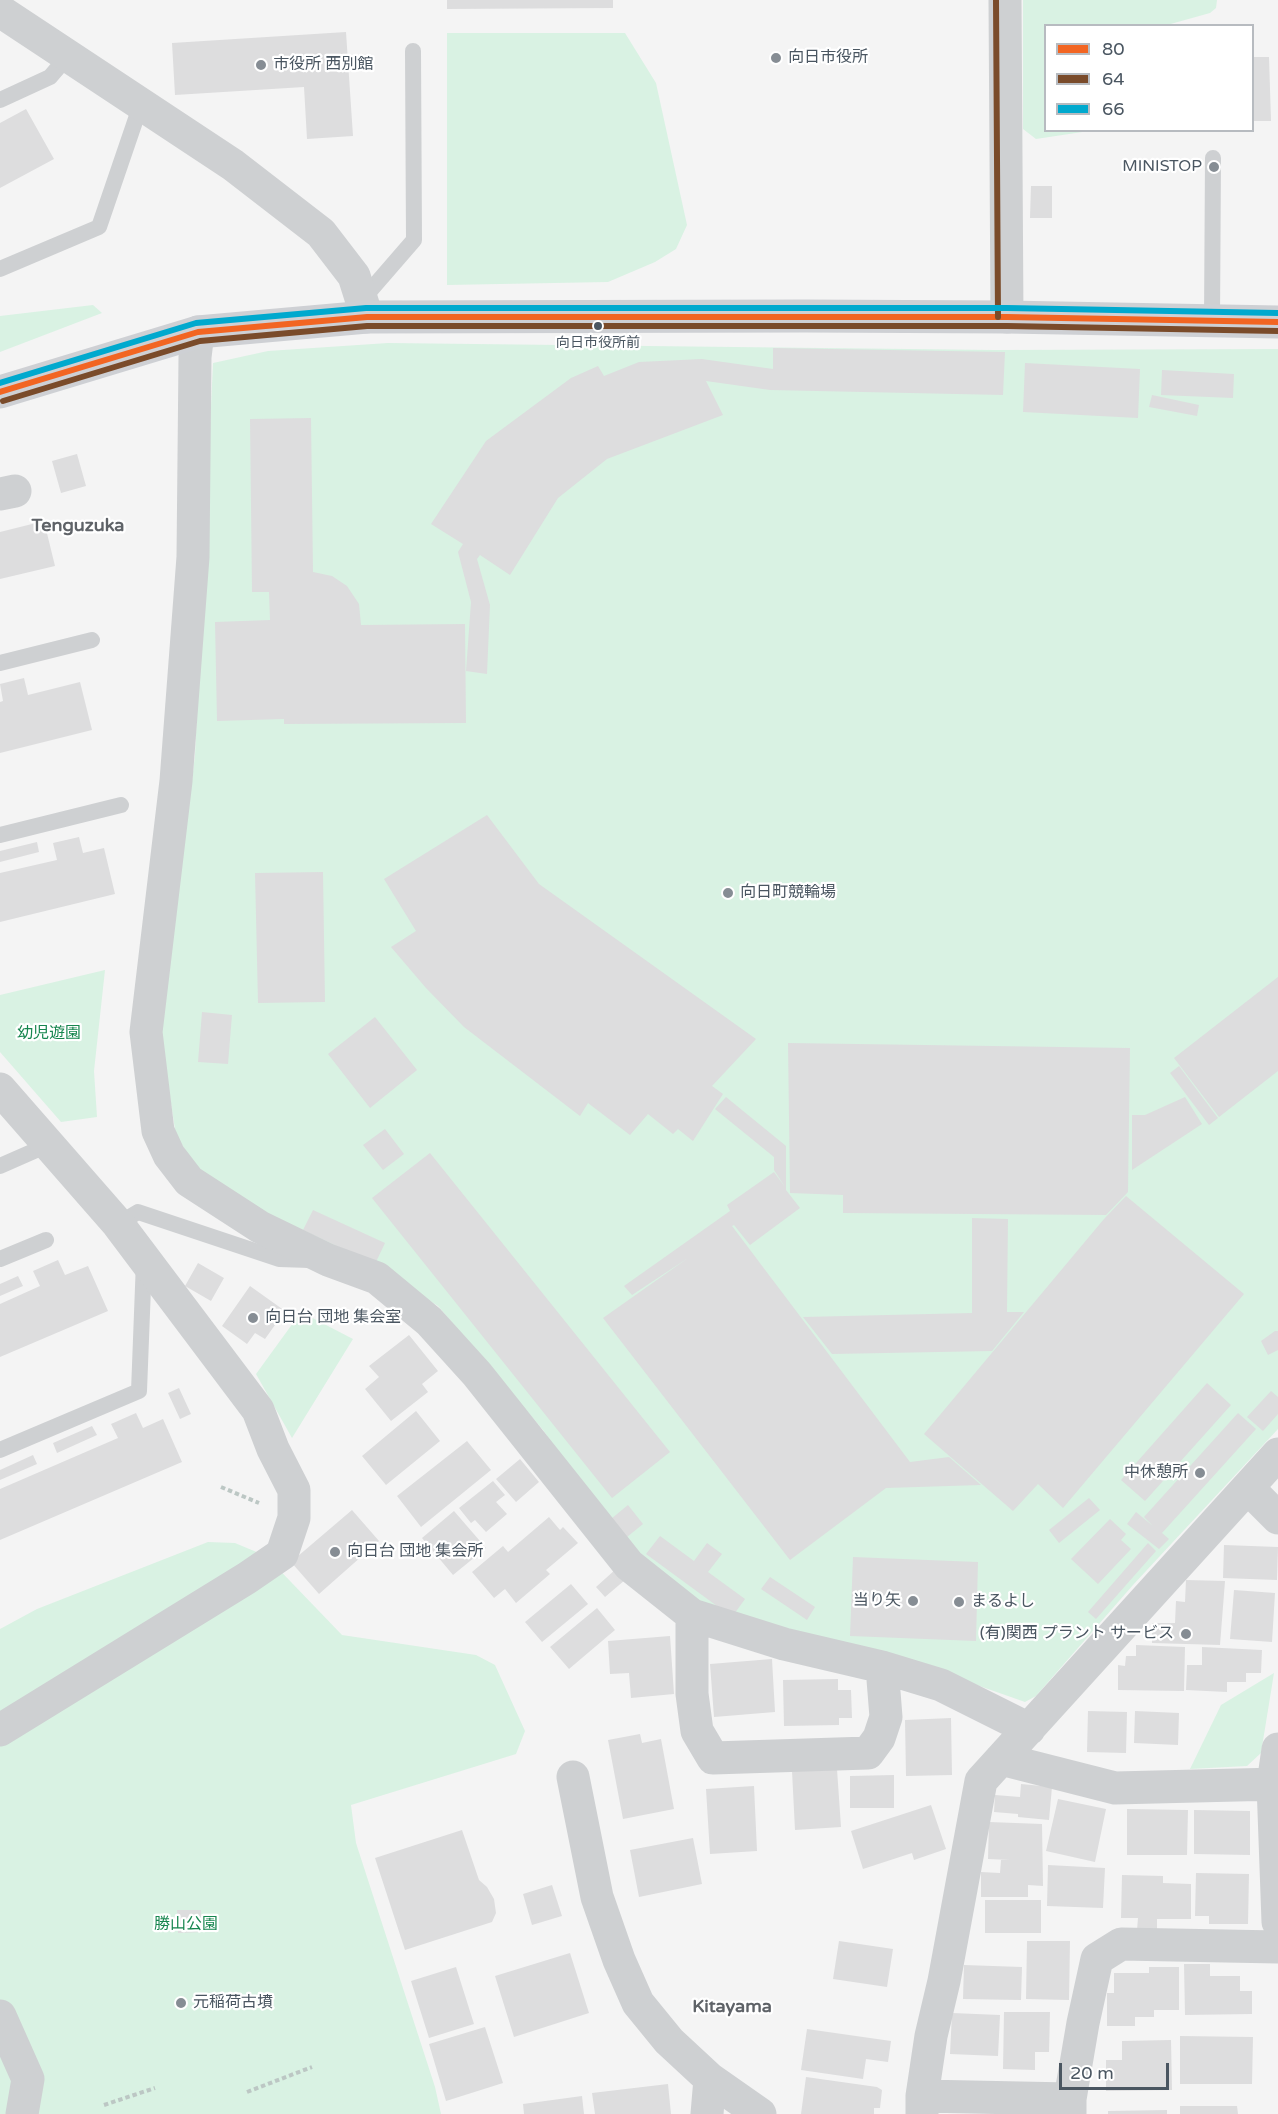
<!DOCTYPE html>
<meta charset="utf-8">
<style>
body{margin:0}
#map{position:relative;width:1278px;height:2114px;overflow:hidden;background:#f4f4f4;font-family:"Varela Round",sans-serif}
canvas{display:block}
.legend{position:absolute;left:1044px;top:24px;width:210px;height:108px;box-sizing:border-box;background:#fff;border:2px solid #b7bbc0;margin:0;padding:8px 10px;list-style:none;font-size:18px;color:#4a5661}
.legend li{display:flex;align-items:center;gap:12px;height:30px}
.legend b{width:30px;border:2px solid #b7bbc0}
.scale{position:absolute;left:1059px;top:2063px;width:110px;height:27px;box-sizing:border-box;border:3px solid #4a5661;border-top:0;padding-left:8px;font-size:18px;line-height:21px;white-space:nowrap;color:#4a5661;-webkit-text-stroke:4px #fff;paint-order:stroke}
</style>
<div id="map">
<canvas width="1278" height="2114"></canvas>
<ul class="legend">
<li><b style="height:8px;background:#f26522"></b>80</li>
<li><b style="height:8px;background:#7a4b2a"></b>64</li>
<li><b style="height:8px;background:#00a9ce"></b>66</li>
</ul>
<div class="scale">20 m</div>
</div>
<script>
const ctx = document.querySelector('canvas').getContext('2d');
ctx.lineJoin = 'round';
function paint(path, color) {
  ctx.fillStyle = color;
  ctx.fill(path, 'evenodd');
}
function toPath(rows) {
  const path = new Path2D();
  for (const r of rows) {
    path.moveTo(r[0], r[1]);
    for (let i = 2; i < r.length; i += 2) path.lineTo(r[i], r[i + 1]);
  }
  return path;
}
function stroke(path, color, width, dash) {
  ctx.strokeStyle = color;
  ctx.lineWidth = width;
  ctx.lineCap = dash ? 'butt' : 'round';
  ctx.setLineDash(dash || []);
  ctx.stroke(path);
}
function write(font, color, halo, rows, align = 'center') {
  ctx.font = font + ' "Varela Round","Noto Sans JP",sans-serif';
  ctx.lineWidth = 4.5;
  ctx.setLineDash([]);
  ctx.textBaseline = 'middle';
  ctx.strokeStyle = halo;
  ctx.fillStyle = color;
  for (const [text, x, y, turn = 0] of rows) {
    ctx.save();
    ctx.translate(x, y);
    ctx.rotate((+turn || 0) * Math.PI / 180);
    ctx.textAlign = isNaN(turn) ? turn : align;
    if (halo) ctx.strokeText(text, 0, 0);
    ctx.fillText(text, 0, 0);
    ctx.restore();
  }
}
const green = toPath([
 [1023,0,1217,0,1216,8,1210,13,1167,25,1046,26,1046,130,1089,131,1036,139,1023,129],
 [447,33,625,33,656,83,687,225,676,249,655,262,608,282,447,285],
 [93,305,102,313,0,352,0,316],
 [388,343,995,350,1278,349,1278,1429,1133,1585,1036,1696,1025,1702,934,1670,707,1611,652,1569,601,1513,543,1430,438,1306,396,1280,295,1230,199,1171,176,1136,163,1051,162,1031,195,755,213,363,268,351],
 [105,970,94,1071,97,1117,61,1122,0,1052,0,995],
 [301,1312,353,1339,292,1438,256,1374],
 [208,1542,235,1543,266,1556,342,1635,476,1655,495,1665,525,1731,516,1754,351,1805,356,1843,435,2087,441,2114,0,2114,0,1629,37,1609],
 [1274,1673,1261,1753,1247,1766,1190,1769,1221,1705]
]);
const building = toPath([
 [447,0,613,0,613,8,447,9],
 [346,32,353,136,307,139,304,87,175,95,172,43],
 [1252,57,1269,57,1271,121,1252,121],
 [26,109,54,159,0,188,0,123],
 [1031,186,1052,186,1052,218,1030,218],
 [773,348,1005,352,1003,395,770,390,706,381,723,415,607,459,558,498,510,575,480,555,477,559,490,605,487,674,466,671,471,602,458,552,463,544,431,524,486,441,571,378,598,366,604,376,639,362,702,359,773,369],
 [1025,363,1140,369,1138,418,1023,412],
 [1162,370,1234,374,1233,398,1161,395],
 [1152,395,1199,405,1197,416,1149,407],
 [311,418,313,572,332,576,347,586,359,604,361,625,465,624,466,723,284,724,284,719,217,721,215,622,270,620,269,592,252,592,250,419],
 [77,454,86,486,61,493,52,461],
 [44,521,55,566,0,579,0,532],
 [24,678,28,695,80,682,92,730,0,753,0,702,3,701,0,684],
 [487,815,539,884,756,1039,712,1086,723,1094,693,1141,678,1129,673,1134,648,1114,630,1135,588,1103,580,1116,464,1027,426,988,391,947,416,931,384,879],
 [79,837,83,853,104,848,115,894,0,922,0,873,57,860,53,843],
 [37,842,39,852,0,862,0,851],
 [323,872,325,1002,258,1003,255,873],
 [1278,977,1278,1071,1219,1117,1174,1058],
 [202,1012,232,1015,228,1064,198,1062],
 [375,1017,417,1070,370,1108,328,1054],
 [788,1043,1130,1048,1128,1192,1106,1215,843,1213,843,1195,790,1193],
 [1179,1066,1218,1118,1209,1125,1170,1073],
 [726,1097,786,1146,786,1190,800,1208,750,1245,734,1225,732,1226,910,1462,949,1457,981,1485,886,1488,790,1560,603,1318,688,1258,632,1295,624,1286,730,1211,727,1205,774,1172,785,1187,774,1170,774,1157,715,1109],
 [1185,1097,1202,1124,1132,1170,1132,1115,1145,1115],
 [385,1129,404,1154,383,1170,363,1145],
 [430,1153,670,1452,612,1498,372,1198],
 [1126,1196,1244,1294,1063,1508,1038,1484,1013,1511,924,1434,1104,1219],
 [313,1210,385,1243,375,1264,303,1230],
 [972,1218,1008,1219,1007,1312,1024,1312,992,1351,832,1354,803,1317,972,1313],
 [58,1260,65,1275,88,1266,108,1311,0,1357,0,1304,40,1286,33,1271],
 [198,1263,224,1278,211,1301,185,1286],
 [18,1276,23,1286,0,1296,0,1284],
 [250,1286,285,1311,265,1339,255,1333,247,1344,222,1326],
 [1275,1331,1278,1331,1278,1350,1268,1355,1261,1341],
 [409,1335,438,1371,422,1384,428,1392,391,1421,365,1389,379,1377,369,1366],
 [1207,1383,1231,1405,1145,1501,1121,1480],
 [179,1388,191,1414,180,1419,168,1393],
 [1271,1391,1278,1397,1278,1414,1263,1431,1247,1417],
 [416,1411,440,1441,386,1485,362,1456],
 [136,1413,143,1428,163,1419,182,1462,0,1540,0,1489,118,1438,111,1424],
 [1238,1413,1256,1429,1162,1533,1169,1539,1159,1549,1127,1524,1136,1512,1153,1526,1144,1517],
 [92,1426,97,1435,57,1453,53,1443],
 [467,1441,491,1470,421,1527,397,1496],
 [33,1455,37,1464,0,1480,0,1470],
 [520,1459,539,1482,516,1502,496,1479],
 [493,1481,505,1495,496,1502,507,1514,486,1532,475,1520,471,1523,459,1508],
 [1089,1498,1100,1510,1059,1543,1049,1530],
 [628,1505,643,1524,627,1537,611,1519],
 [352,1510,379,1541,319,1594,291,1562],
 [454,1511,486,1548,453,1575,422,1538],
 [549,1517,560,1530,563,1527,578,1543,546,1570,550,1574,516,1603,505,1589,494,1598,472,1572,503,1546,508,1552],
 [1110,1519,1126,1534,1121,1540,1131,1549,1098,1584,1071,1559],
 [660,1536,694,1561,707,1543,722,1554,708,1572,745,1599,732,1617,646,1554],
 [1148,1543,1156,1551,1096,1619,1088,1612],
 [1224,1545,1278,1547,1277,1580,1223,1578],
 [853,1557,978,1562,976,1641,850,1636],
 [616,1569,625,1580,605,1597,596,1587],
 [770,1577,815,1607,807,1620,761,1589],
 [1186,1580,1225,1581,1220,1645,1152,1643,1152,1623,1175,1623,1176,1601,1185,1602],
 [571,1584,588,1604,542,1642,525,1622],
 [1234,1590,1275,1593,1272,1642,1230,1639],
 [597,1608,615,1630,569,1669,550,1647],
 [670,1636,674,1694,631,1698,629,1673,610,1674,608,1641],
 [1136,1645,1185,1647,1184,1691,1118,1690,1118,1665,1125,1666,1126,1656,1136,1656],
 [1202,1647,1262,1650,1261,1673,1246,1673,1246,1682,1227,1682,1227,1692,1186,1690,1187,1665,1202,1665],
 [772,1659,775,1712,714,1717,710,1664],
 [838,1679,838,1690,851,1690,852,1718,839,1718,839,1725,784,1726,783,1680],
 [1088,1711,1127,1712,1126,1753,1087,1752],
 [1135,1711,1179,1713,1178,1745,1134,1743],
 [951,1718,952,1775,906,1776,905,1720],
 [640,1734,642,1743,661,1739,674,1809,623,1819,608,1740],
 [837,1769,841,1827,795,1830,792,1771],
 [894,1775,894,1808,850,1808,850,1776],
 [1021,1784,1052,1787,1049,1820,1018,1817,1018,1814,994,1812,995,1795,1020,1797],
 [754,1786,757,1851,710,1854,706,1789],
 [1058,1799,1106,1809,1095,1862,1046,1851],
 [931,1805,946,1849,914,1860,912,1853,863,1869,851,1831],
 [1127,1809,1188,1810,1187,1855,1127,1855],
 [1194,1810,1250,1811,1250,1855,1194,1854],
 [989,1822,1042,1824,1043,1886,1028,1885,1028,1897,981,1897,981,1872,1000,1873,1001,1860,1010,1860,988,1859],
 [462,1830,479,1880,487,1887,494,1899,496,1913,492,1922,405,1950,375,1858],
 [693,1838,702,1884,639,1897,630,1850],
 [1048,1865,1105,1868,1103,1908,1047,1906],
 [1196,1873,1249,1874,1248,1924,1209,1924,1209,1916,1195,1916],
 [1122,1875,1163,1876,1163,1883,1191,1884,1191,1919,1157,1919,1157,1930,1137,1930,1138,1918,1121,1918],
 [552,1885,562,1916,532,1925,523,1894],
 [985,1900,1041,1900,1041,1933,985,1933],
 [177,1910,201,1910,202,1932,178,1933],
 [839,1941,893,1949,887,1987,833,1979],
 [1027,1941,1070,1941,1069,2000,1026,1999],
 [570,1953,589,2013,514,2037,495,1976],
 [1184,1964,1210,1964,1210,1976,1240,1976,1240,1991,1252,1991,1252,2014,1185,2015],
 [964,1965,1022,1967,1021,2000,963,1999],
 [456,1967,474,2024,429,2038,411,1981],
 [1149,1967,1179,1967,1179,2010,1154,2010,1154,2017,1135,2017,1135,2026,1107,2026,1107,1993,1114,1993,1114,1973,1149,1973],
 [1004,2012,1050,2012,1049,2052,1035,2052,1035,2070,1003,2069],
 [952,2013,1000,2015,998,2056,950,2054],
 [485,2027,503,2083,446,2101,429,2044],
 [807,2029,891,2041,888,2062,866,2059,863,2079,801,2070],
 [1180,2036,1253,2037,1252,2084,1180,2084],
 [1171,2040,1172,2090,1106,2091,1106,2060,1122,2060,1122,2041],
 [806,2077,877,2087,882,2090,880,2108,874,2108,874,2114,801,2114],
 [668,2084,671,2114,595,2114,592,2093],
 [582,2096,584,2114,524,2114,523,2104],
 [1180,2106,1237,2106,1238,2114,1180,2114],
 [1167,2110,1167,2114,1108,2114,1108,2111]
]);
const path = toPath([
 [221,1487,259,1503],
 [247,2092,312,2067],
 [104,2105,155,2088]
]);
const service = toPath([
 [0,100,50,77,68,56],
 [0,269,99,227,141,104],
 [362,300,414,240,413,51],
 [1212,320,1213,158],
 [0,663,92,640],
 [0,835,121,805],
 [0,1166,50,1144],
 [118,1224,138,1212,279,1259,310,1260],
 [0,1259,46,1240],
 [0,1450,139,1391,144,1261]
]);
const minor = toPath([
 [0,11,233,165,321,233,354,276,367,317],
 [198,332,195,357,193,557,176,781,146,1032,158,1131,169,1155,189,1181,260,1227,328,1260,377,1278,429,1321,477,1374,629,1565,692,1615,784,1644,882,1667,941,1685,1029,1729],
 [0,494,15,491],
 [0,1089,118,1224,258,1410,273,1449,294,1490,294,1518,282,1554,247,1578,0,1730],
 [1248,1488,1278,1518],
 [692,1615,692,1694,697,1731,713,1758,868,1753,879,1738,886,1717,882,1667],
 [1278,1749,1273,1784,1278,1922],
 [1001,1759,1115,1788,1278,1784],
 [573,1777,597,1897,619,1960,638,2003,669,2041,710,2079,760,2114],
 [0,2016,28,2079,22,2114],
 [922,2096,1070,2099],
 [707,2114,710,2079],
 [922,2114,922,2096,931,2036,944,1981,981,1781,1278,1454],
 [1070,2114,1070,2099,1083,2023,1097,1959,1121,1944,1278,1947]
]);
const tertiary = toPath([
 [1005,0,1007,317]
]);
const secondary = toPath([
 [0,392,198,332,367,317,805,316,1007,317,1278,322]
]);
const bus1 = toPath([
 [0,392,198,332,367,317,1007,317,1278,322]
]);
const bus2 = toPath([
 [996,0,998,317],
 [3,401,200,341,367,326,1007,326,1278,331]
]);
const bus3 = toPath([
 [0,383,196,323,366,308,1007,308,1278,313]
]);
const markers = [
 [776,58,6,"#868d94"],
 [261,65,6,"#868d94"],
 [1214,167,6,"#868d94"],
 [598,326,5,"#4a5661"],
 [728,893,6,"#868d94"],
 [253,1318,6,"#868d94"],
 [1200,1473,6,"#868d94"],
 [335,1552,6,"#868d94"],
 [913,1601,6,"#868d94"],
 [959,1602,6,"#868d94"],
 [1186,1634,6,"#868d94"],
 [181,2003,6,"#868d94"]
];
const busNames = [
 ["向日市役所前",598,343]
];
const poiNames = [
 ["向日市役所",788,58],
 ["市役所 西別館",273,65],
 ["MINISTOP",1202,167,"right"],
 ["向日町競輪場",740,893],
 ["向日台 団地 集会室",265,1318],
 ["中休憩所",1188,1473,"right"],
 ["向日台 団地 集会所",347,1552],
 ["当り矢",901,1601,"right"],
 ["まるよし",971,1602],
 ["(有)関西 プラント サービス",1174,1634,"right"],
 ["元稲荷古墳",193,2003]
];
const parkNames = [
 ["幼児遊園",49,1034],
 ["勝山公園",186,1925]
];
const neighbourhoodNames = [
 ["Tenguzuka",78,526],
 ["Kitayama",732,2007]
];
paint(green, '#d9f2e3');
paint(building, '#ddddde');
stroke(path, '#bcc7c4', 4, [4.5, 3]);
stroke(service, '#ced0d2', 16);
stroke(minor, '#ced0d2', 33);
stroke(tertiary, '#ced0d2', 33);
stroke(secondary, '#ced0d4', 33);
stroke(bus1, '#f26522', 6);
stroke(bus2, '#7a4b2a', 6);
stroke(bus3, '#00a9ce', 6);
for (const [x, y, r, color] of markers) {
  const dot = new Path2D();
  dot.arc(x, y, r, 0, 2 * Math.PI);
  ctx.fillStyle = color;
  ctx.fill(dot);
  stroke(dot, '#fff', 2);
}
write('14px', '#4a5661', '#fff', busNames);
write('16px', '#4a5661', '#fff', poiNames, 'left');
write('16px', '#17864f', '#fff', parkNames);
write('bold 18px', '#5f6368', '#fff', neighbourhoodNames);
</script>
